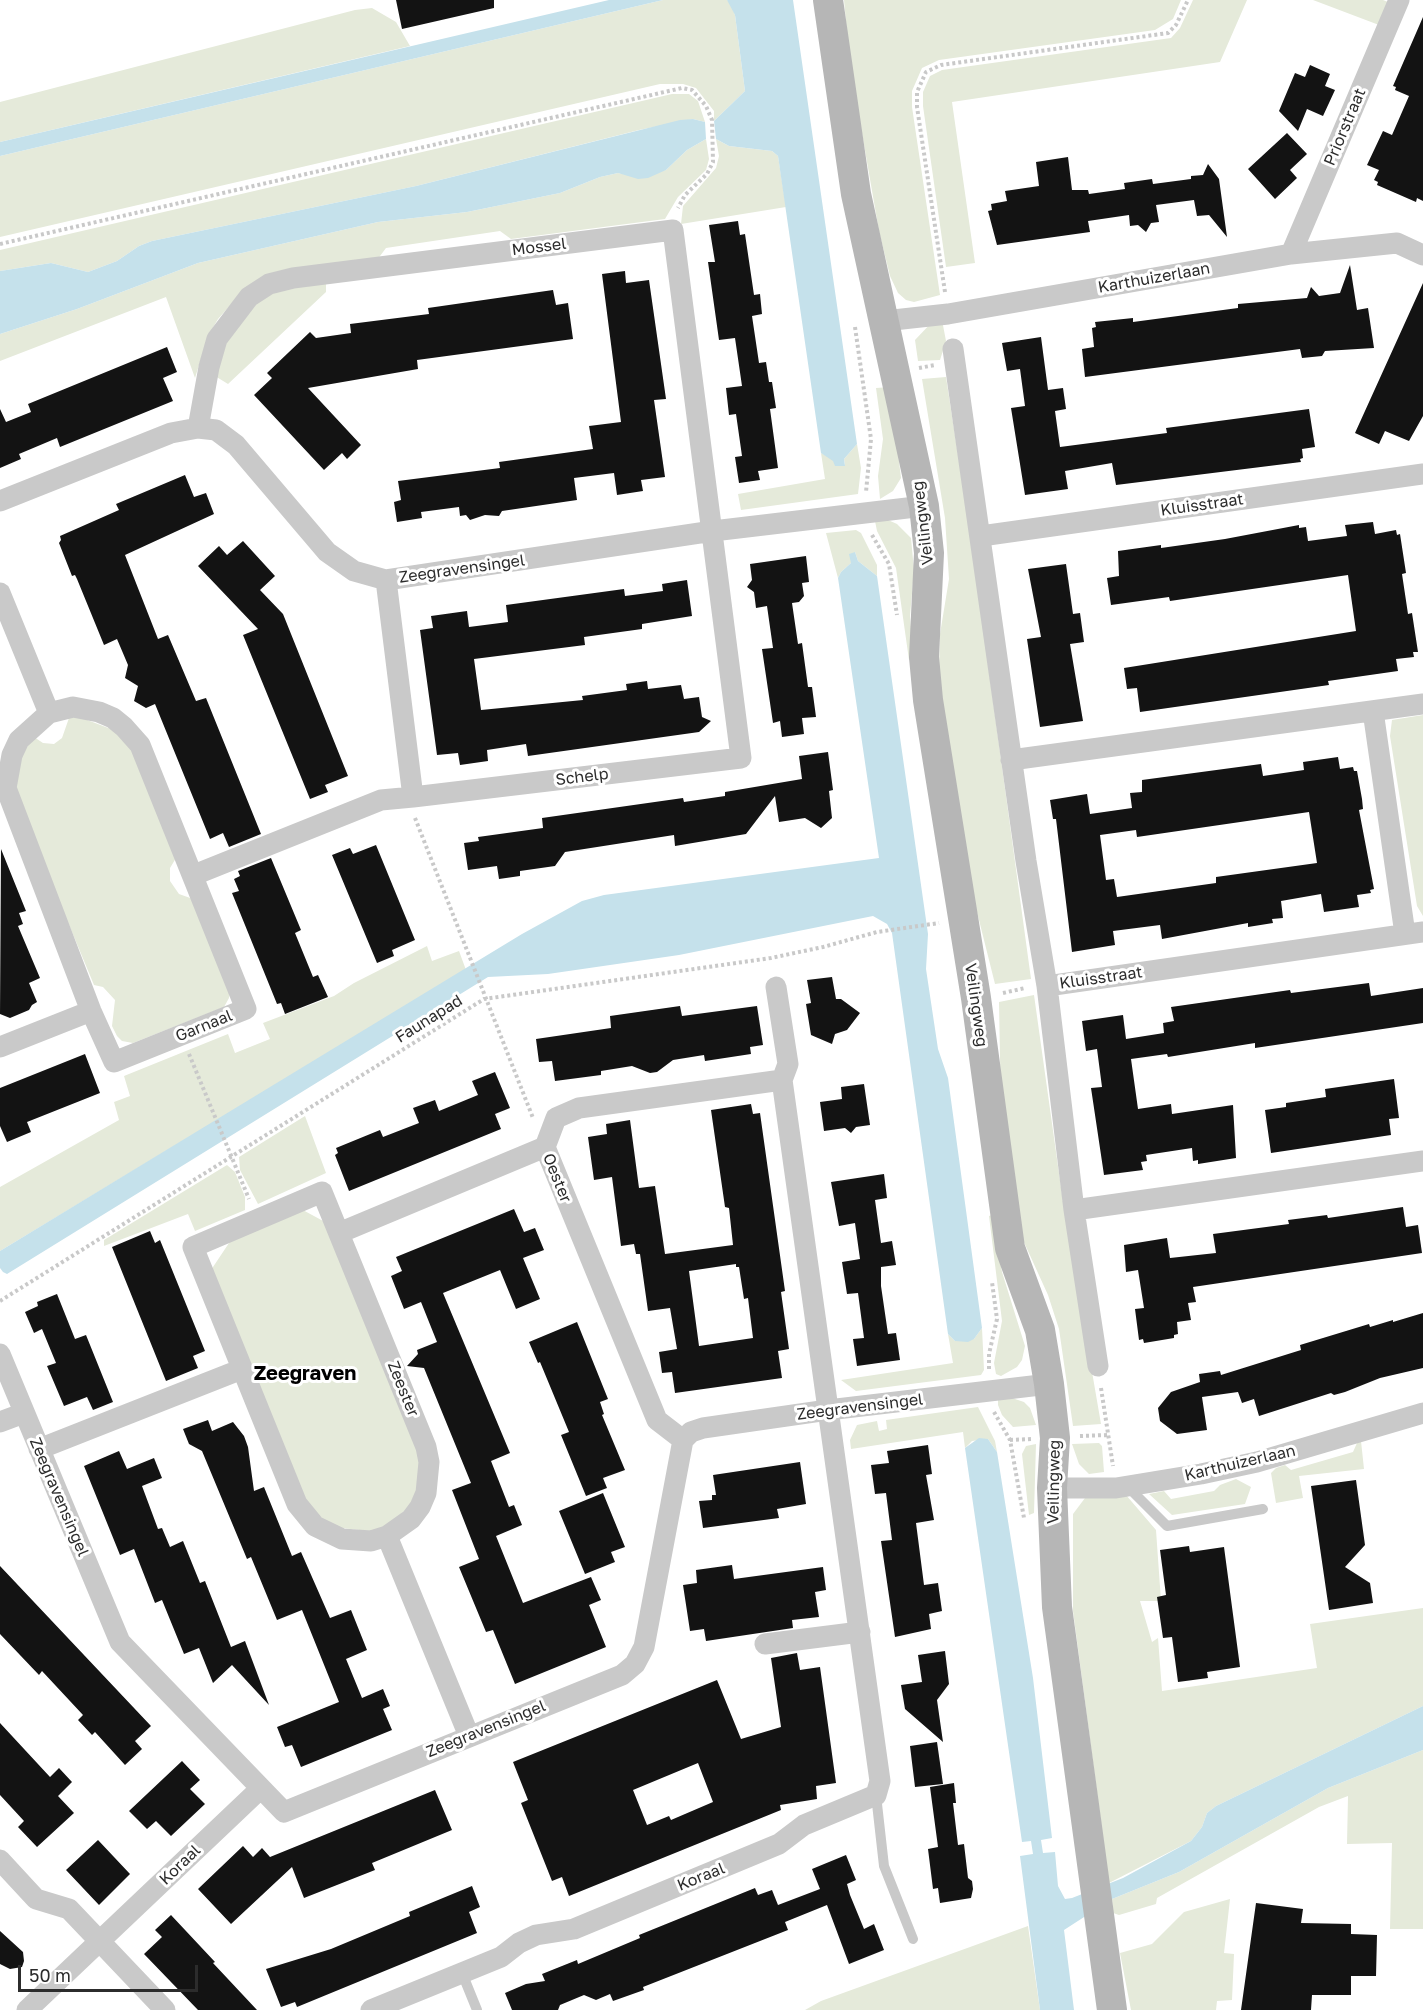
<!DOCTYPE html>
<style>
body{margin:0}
#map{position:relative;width:1423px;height:2010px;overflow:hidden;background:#fff;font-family:"Golos Text",sans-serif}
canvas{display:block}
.scale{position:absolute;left:18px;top:1965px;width:180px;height:27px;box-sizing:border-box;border:3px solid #2c2c2c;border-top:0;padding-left:8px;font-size:18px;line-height:21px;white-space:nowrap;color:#2c2c2c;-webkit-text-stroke:4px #fff;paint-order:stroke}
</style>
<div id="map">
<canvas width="1423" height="2010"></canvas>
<div class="scale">50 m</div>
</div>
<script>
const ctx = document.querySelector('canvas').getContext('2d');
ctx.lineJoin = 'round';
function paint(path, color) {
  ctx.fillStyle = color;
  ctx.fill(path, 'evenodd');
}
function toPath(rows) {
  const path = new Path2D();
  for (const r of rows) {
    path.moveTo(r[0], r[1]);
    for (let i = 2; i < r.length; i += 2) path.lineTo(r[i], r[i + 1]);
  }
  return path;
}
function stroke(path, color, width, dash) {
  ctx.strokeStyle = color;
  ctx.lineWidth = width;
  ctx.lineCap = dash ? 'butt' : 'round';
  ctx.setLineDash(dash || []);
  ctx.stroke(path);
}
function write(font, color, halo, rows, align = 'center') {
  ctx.font = font + ' "Golos Text",sans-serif';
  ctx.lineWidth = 6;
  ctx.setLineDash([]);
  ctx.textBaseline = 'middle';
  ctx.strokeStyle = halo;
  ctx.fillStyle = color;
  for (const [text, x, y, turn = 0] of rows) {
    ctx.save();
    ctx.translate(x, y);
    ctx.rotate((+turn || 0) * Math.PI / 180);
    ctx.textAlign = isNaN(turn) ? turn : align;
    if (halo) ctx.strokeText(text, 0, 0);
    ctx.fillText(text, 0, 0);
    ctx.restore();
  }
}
const green = toPath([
 [663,0,727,0,731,3,735,15,745,91,714,121,714,111,696,88,683,84,660,84,0,237,0,156],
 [844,0,1181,0,1173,19,1155,30,939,60,922,68,912,91,912,107,940,295,914,302,906,300,898,293,890,276,879,231,850,64],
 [1193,0,1247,0,1220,62,952,102,975,263,946,267,923,106,923,92,930,76,942,70,1171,38,1180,28],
 [1313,0,1383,0,1388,2,1379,25],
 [372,8,396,22,410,46,0,142,0,102,355,10],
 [672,94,689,94,698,101,705,122,693,119,639,130,416,186,152,241,139,246,117,261,88,272,51,263,0,271,0,250],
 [706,139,709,159,706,170,678,197,665,219,511,239,500,231,386,248,377,260,242,292,218,319,208,336,195,378,166,297,0,361,0,334,77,309,198,263,378,222,467,212,560,193,600,177,618,173,628,175,666,170,687,150],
 [716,139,729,146,772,151,778,156,786,207,681,224,683,206,716,168,719,156],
 [326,282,326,292,228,384,215,376,222,345,255,303,283,288],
 [942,320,946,341,940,360,918,361,915,340,933,321],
 [946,377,971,540,1031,979,995,984,969,880,950,768,939,669,940,634,949,579,945,518,922,379],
 [890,387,901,478,893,491,880,499,878,476,883,439,876,388],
 [857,444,861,468,858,494,741,510,738,494,825,479,821,453,845,465,844,459],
 [888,520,897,524,911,538,914,570,910,616,913,659,909,660,896,568,877,531,875,521],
 [856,530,861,533,877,565,877,576,858,561,855,552,851,563,841,572,838,578,826,533],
 [74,715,111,729,122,736,132,751,176,858,170,868,170,881,179,894,193,899,230,991,229,998,224,1007,133,1043,122,1041,117,1036,112,1026,115,1000,103,987,94,985,16,797,19,758,34,737,43,743,54,744,62,738,69,718],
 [1423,715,1423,916,1417,906,1390,736,1392,720],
 [427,946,432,961,459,951,466,970,0,1251,0,1187,119,1120,114,1102,130,1096,124,1076,228,1034,235,1053,270,1039,263,1023,334,996,354,983],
 [1034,995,1064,1209,1101,1424,1073,1426,1059,1329,1048,1295,1023,1240,1001,1112,999,1002],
 [305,1116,326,1173,258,1204,240,1170,239,1157],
 [227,1165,235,1172,245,1197,245,1210,195,1231,188,1214,104,1246,104,1240],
 [301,1209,325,1222,417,1446,421,1477,411,1506,378,1532,332,1527,307,1505,211,1270,233,1237],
 [992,1215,1002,1272,1025,1346,1022,1360,1017,1367,1001,1376,996,1374,994,1363,1002,1321,989,1216],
 [982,1328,984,1370,981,1375,856,1391,841,1380,953,1363,948,1334,955,1341,974,1339],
 [1009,1397,1024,1402,1030,1408,1036,1425,1013,1427,1002,1415,998,1405,998,1399],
 [978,1407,995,1441,997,1452,988,1439,972,1441,965,1448,963,1432,851,1449,850,1440,857,1425,877,1421,879,1431,887,1429,886,1420],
 [1361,1441,1364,1469,1299,1476,1303,1498,1276,1503,1271,1473,1276,1468,1285,1465,1291,1470,1353,1452,1357,1443],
 [1099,1443,1102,1446,1104,1472,1089,1474,1079,1464,1072,1444],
 [1036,1444,1034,1513,1029,1515,1022,1454,1026,1446],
 [1236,1479,1251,1487,1245,1504,1172,1515,1149,1494,1164,1491,1171,1499,1214,1491,1220,1485],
 [1126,1495,1156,1530,1161,1601,1140,1601,1152,1642,1158,1638,1162,1691,1317,1668,1310,1624,1423,1608,1423,1706,1216,1806,1207,1813,1202,1827,1191,1841,1109,1883,1073,1611,1073,1514,1085,1498],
 [1423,1750,1423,1929,1390,1929,1392,1843,1347,1844,1348,1796,1319,1807,1157,1898,1156,1904,1119,1915,1113,1913,1112,1899,1179,1872,1328,1788],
 [1230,1899,1224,1953,1234,1954,1232,2000,1217,2001,1216,2010,1131,2010,1120,1953,1152,1944,1184,1912],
 [1028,1926,1040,2010,805,2010,821,2001]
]);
const water = toPath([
 [609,0,663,0,0,156,0,142],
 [727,0,793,0,857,444,844,459,845,466,835,466,833,461,821,453,778,156,772,151,729,146,716,139,714,121,745,91,735,15],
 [693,119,705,122,706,139,687,150,666,170,648,178,638,179,618,173,600,177,560,193,467,212,378,222,198,263,77,309,0,334,0,271,51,263,88,272,117,261,139,246,152,241,416,186,680,120],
 [855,552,858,561,877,576,928,934,926,969,938,1049,948,1078,982,1328,974,1339,968,1342,955,1341,948,1334,892,933,887,924,873,916,679,955,548,974,488,977,7,1274,3,1272,0,1268,0,1251,522,934,582,901,604,895,879,858,838,578,841,572,851,563,849,554],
 [979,1438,988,1439,997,1452,1033,1678,1052,1838,1041,1840,1043,1853,1055,1852,1058,1886,1065,1899,1072,1898,1123,1878,1191,1841,1202,1827,1207,1813,1216,1806,1423,1706,1423,1750,1328,1788,1179,1872,1112,1899,1064,1930,1074,2010,1040,2010,1020,1856,1033,1854,1031,1841,1022,1842,965,1448]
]);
const building = toPath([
 [396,0,494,0,494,8,402,29],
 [1423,17,1423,201,1417,198,1416,202,1377,185,1378,182,1374,180,1379,170,1367,165,1383,131,1392,135,1409,96,1395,90,1396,87,1393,86],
 [1310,65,1330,74,1325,86,1335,90,1323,116,1307,109,1298,131,1279,111,1295,73,1305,77],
 [1287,133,1307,154,1290,170,1297,178,1275,199,1248,169],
 [1068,157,1072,190,1088,190,1089,194,1125,189,1124,183,1152,179,1153,184,1191,179,1191,176,1203,175,1208,164,1219,179,1227,237,1209,215,1197,216,1194,200,1156,205,1159,222,1151,223,1146,232,1138,225,1130,226,1129,215,1088,221,1090,232,997,245,988,211,992,210,991,204,1007,201,1005,191,1039,186,1036,162],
 [738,221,740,235,745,234,754,295,760,294,762,314,752,316,759,363,766,362,769,382,772,382,776,408,770,409,778,468,758,471,760,480,739,483,735,457,742,456,736,414,729,415,726,388,742,386,735,338,719,340,708,262,715,262,709,225],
 [1350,265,1357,310,1368,308,1374,348,1325,351,1322,356,1302,358,1300,349,1085,377,1082,349,1094,347,1092,328,1096,327,1095,322,1133,318,1133,322,1238,308,1238,304,1307,298,1311,287,1319,296,1340,293],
 [625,271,626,283,649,280,666,399,654,400,665,477,641,480,643,491,617,495,614,473,574,478,577,500,502,511,499,516,485,515,470,520,466,515,460,516,459,507,421,512,422,518,397,522,394,502,401,500,398,481,500,468,499,462,593,449,589,426,621,422,602,274],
 [1423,283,1423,416,1409,441,1385,431,1379,444,1355,433],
 [553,290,556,305,568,303,573,339,417,360,418,369,308,388,361,445,347,459,342,453,324,470,254,395,272,378,267,373,310,332,316,338,351,333,350,324,429,314,428,308],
 [1041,337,1048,390,1063,388,1066,409,1055,411,1060,447,1167,433,1166,428,1309,409,1315,447,1302,449,1303,458,1300,459,1301,462,1116,485,1112,463,1065,471,1068,489,1025,495,1011,408,1025,406,1020,369,1007,371,1002,343],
 [167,347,177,372,163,378,173,401,60,447,57,438,19,454,21,459,0,468,0,409,6,422,31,412,28,404],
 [185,475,194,497,206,493,214,514,125,555,158,639,168,635,196,701,206,698,261,834,229,847,223,833,210,839,155,704,146,708,134,701,138,686,125,678,128,665,117,639,104,645,77,579,75,575,72,576,59,543,61,540,60,536,119,510,116,504],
 [1373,522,1375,534,1396,530,1397,535,1400,534,1406,573,1402,574,1408,614,1412,613,1418,652,1413,652,1414,657,1396,659,1398,671,1328,681,1329,685,1140,712,1137,688,1127,689,1124,668,1356,631,1348,575,1170,601,1169,597,1111,605,1107,578,1119,576,1118,551,1161,545,1161,548,1225,539,1299,525,1299,528,1306,527,1308,541,1347,536,1345,525],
 [243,541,275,576,260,590,283,614,348,776,325,785,328,792,310,799,243,635,258,629,198,566,219,546,227,555],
 [806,556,809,582,802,583,804,596,799,602,792,603,798,644,802,643,808,687,812,687,816,717,802,718,804,734,782,737,780,721,773,723,762,649,773,648,767,606,756,608,754,592,747,587,752,580,750,564],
 [1066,564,1073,614,1080,613,1084,642,1070,644,1083,721,1040,727,1027,639,1041,637,1028,569],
 [687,580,692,616,642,624,642,629,584,637,585,645,474,659,481,710,583,700,582,696,627,690,626,684,647,681,648,689,681,685,684,699,699,697,702,717,711,721,699,732,528,756,526,744,487,750,488,761,460,765,458,753,437,755,420,630,433,628,431,616,467,611,469,627,508,622,506,605,624,589,625,596,663,591,662,584],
 [828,752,833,790,829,791,832,818,821,828,805,818,779,822,775,796,746,834,675,846,674,835,565,852,555,866,520,871,520,876,499,879,497,866,468,870,464,843,479,841,478,837,543,828,542,818,683,798,684,802,725,796,725,792,802,779,799,756],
 [1338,757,1340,769,1353,767,1354,771,1357,771,1362,799,1363,809,1359,810,1374,889,1370,890,1371,893,1357,895,1359,907,1324,912,1321,894,1281,901,1283,918,1272,919,1273,923,1248,927,1248,923,1162,939,1160,925,1113,931,1115,945,1072,952,1056,819,1053,819,1050,800,1087,794,1090,814,1132,808,1130,793,1142,792,1142,780,1261,764,1263,776,1304,770,1303,762],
 [1309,812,1317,863,1216,877,1216,883,1117,897,1114,879,1106,880,1100,835,1136,830,1137,837],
 [376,845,415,940,392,950,394,956,377,963,332,855,350,848,353,854],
 [1,849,26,911,19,913,23,924,18,926,40,978,29,983,37,1002,32,1005,29,1010,10,1018,0,1014],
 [271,858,301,930,295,933,313,977,318,975,328,997,285,1014,281,1003,277,1004,232,893,239,891,234,879,240,876,238,871],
 [832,977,836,999,841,999,860,1013,847,1030,835,1034,832,1044,811,1035,806,1004,811,1003,807,980],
 [1369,983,1371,996,1423,988,1423,1023,1255,1048,1255,1043,1168,1057,1167,1054,1131,1059,1138,1109,1171,1104,1172,1114,1233,1105,1236,1158,1198,1164,1198,1160,1193,1161,1192,1148,1146,1155,1147,1161,1141,1162,1143,1170,1104,1175,1091,1088,1102,1087,1097,1049,1086,1051,1082,1021,1123,1015,1126,1039,1164,1033,1163,1023,1174,1021,1171,1007,1290,990,1291,993],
 [680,1006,682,1016,757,1006,763,1045,750,1047,751,1054,705,1061,704,1055,673,1060,657,1072,650,1073,632,1066,601,1071,601,1075,555,1081,552,1061,539,1062,536,1039,611,1028,610,1016],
 [85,1054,100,1093,27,1122,31,1132,7,1142,0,1126,0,1088],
 [495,1072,510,1108,495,1114,501,1129,349,1191,335,1155,338,1153,336,1148,380,1130,383,1137,419,1123,413,1108,435,1100,439,1111,478,1095,472,1081],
 [1394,1079,1399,1118,1389,1119,1391,1135,1271,1153,1265,1110,1286,1107,1286,1103,1326,1097,1325,1089],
 [864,1084,870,1125,856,1127,851,1133,845,1128,824,1131,820,1102,842,1099,841,1087],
 [751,1104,753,1114,760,1113,785,1291,781,1292,789,1349,778,1351,782,1378,675,1393,672,1372,662,1373,659,1352,677,1349,670,1308,648,1311,640,1254,636,1254,634,1244,621,1246,612,1177,594,1180,588,1137,607,1134,606,1124,630,1120,639,1188,655,1186,665,1254,733,1245,729,1208,725,1207,711,1110],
 [736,1264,736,1267,739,1267,744,1299,748,1298,753,1338,699,1346,689,1271],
 [884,1174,887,1198,875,1200,881,1243,892,1241,896,1265,881,1267,881,1286,888,1334,896,1333,900,1360,857,1366,853,1339,864,1338,858,1293,847,1294,842,1262,860,1259,855,1223,839,1226,831,1182],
 [1403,1207,1406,1227,1418,1225,1422,1253,1193,1287,1196,1302,1188,1303,1191,1320,1177,1322,1178,1334,1174,1335,1174,1338,1144,1343,1143,1339,1139,1340,1135,1309,1144,1308,1138,1270,1126,1272,1124,1245,1167,1238,1170,1258,1216,1253,1213,1234,1289,1224,1288,1220,1327,1215,1328,1218],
 [514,1209,524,1232,535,1228,544,1250,523,1258,540,1299,516,1309,500,1270,443,1293,510,1453,491,1461,509,1507,514,1505,522,1525,496,1536,523,1603,591,1577,601,1600,589,1605,606,1647,515,1684,493,1630,486,1632,459,1567,479,1559,452,1490,471,1483,424,1368,407,1366,418,1354,417,1350,437,1342,421,1302,404,1309,391,1276,402,1271,396,1257],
 [150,1231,155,1243,160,1240,205,1351,193,1356,198,1368,166,1381,112,1247],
 [57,1294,75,1339,86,1335,113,1402,93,1410,87,1397,64,1406,47,1366,56,1363,42,1329,34,1333,25,1312,38,1306,37,1302],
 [1423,1313,1423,1368,1380,1378,1345,1392,1334,1395,1331,1393,1259,1416,1254,1399,1242,1403,1238,1392,1202,1397,1207,1430,1177,1434,1160,1421,1158,1408,1171,1392,1200,1382,1199,1374,1220,1371,1221,1375,1301,1350,1300,1345,1369,1324,1370,1327,1393,1320,1393,1322],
 [577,1322,608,1399,600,1402,604,1414,602,1415,625,1470,603,1478,607,1488,586,1496,561,1435,569,1432,540,1362,538,1363,529,1342],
 [208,1420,212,1431,233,1422,244,1436,248,1447,254,1491,264,1487,292,1556,301,1552,330,1618,351,1610,367,1650,346,1659,362,1698,383,1689,390,1706,383,1709,392,1730,301,1767,292,1745,285,1747,277,1727,339,1702,302,1610,277,1620,251,1557,247,1559,202,1451,189,1444,183,1429],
 [928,1445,932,1474,926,1475,934,1520,916,1523,924,1585,938,1583,942,1611,929,1614,931,1629,895,1637,881,1541,892,1540,886,1493,875,1494,871,1465,889,1463,887,1451],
 [119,1451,127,1469,154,1458,162,1478,142,1486,158,1529,162,1528,170,1547,183,1541,200,1583,205,1581,231,1647,245,1641,269,1705,232,1665,213,1683,199,1648,184,1654,162,1600,155,1603,134,1549,120,1555,84,1466],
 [800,1462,806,1504,777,1509,779,1518,703,1528,699,1501,712,1500,712,1495,716,1495,713,1475],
 [1356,1480,1365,1545,1345,1567,1370,1583,1373,1603,1329,1610,1311,1486],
 [603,1493,625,1547,611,1552,615,1562,585,1574,559,1511],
 [1189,1546,1190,1552,1224,1547,1240,1667,1207,1672,1208,1678,1178,1682,1172,1637,1163,1638,1157,1597,1166,1595,1160,1550],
 [732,1565,734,1579,823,1567,826,1590,815,1592,819,1617,792,1620,793,1628,706,1641,704,1629,690,1631,683,1585,697,1583,696,1570],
 [0,1566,151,1726,135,1741,142,1749,125,1765,95,1732,92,1735,78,1720,83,1715,42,1671,39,1675,0,1634],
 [945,1651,949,1684,937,1700,943,1742,905,1709,901,1685,922,1682,918,1655],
 [797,1653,800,1670,820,1667,836,1783,816,1786,817,1799,780,1805,781,1810,569,1896,562,1877,552,1881,521,1803,528,1800,513,1762,717,1680,741,1739,781,1727,771,1658],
 [698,1763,713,1802,671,1820,669,1816,647,1825,633,1790],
 [0,1723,50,1777,59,1768,72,1782,58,1796,74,1813,37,1847,18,1827,24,1821,0,1795],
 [937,1742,943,1784,915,1787,910,1746],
 [182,1761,200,1780,190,1789,205,1804,171,1836,156,1821,147,1829,129,1811],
 [954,1783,956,1803,953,1803,958,1845,964,1844,968,1878,972,1881,973,1889,971,1898,940,1903,938,1888,933,1889,928,1849,938,1847,930,1787],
 [435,1790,452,1830,372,1863,375,1870,304,1898,292,1867,231,1924,198,1889,243,1846,253,1857,262,1848,270,1857],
 [98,1840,130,1874,99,1905,66,1870],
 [846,1855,856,1880,847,1884,850,1895,864,1929,874,1924,884,1950,849,1964,827,1905,785,1922,788,1930,643,1987,644,1990,613,2001,610,1994,596,2000,584,1995,560,2005,558,2010,512,2010,505,1993,526,1984,545,1981,542,1974,577,1960,578,1964,640,1938,639,1935,755,1888,758,1895,772,1890,778,1905,820,1889,812,1869],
 [472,1886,480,1907,469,1912,477,1933,297,2007,295,2002,281,2007,266,1969,331,1949,410,1916,409,1912],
 [1256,1903,1303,1909,1301,1923,1351,1924,1351,1934,1377,1935,1376,1976,1351,1976,1351,1995,1312,1995,1311,2010,1241,2010],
 [171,1915,215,1962,213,1963,257,2010,198,2010,144,1954,162,1937,155,1930],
 [0,1931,23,1952,24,1961,22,1967,10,1969,0,1964]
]);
const path = toPath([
 [0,244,682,88,692,90,706,106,712,120,713,162,707,174,685,195,678,208],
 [945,292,917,107,917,92,926,72,941,65,1168,33,1176,25,1188,0],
 [855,327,871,439,866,492],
 [919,368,935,365],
 [872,535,889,564,897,615],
 [415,818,533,1118],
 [1003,993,1025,988],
 [189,1054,249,1199],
 [0,1301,484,999,771,958,823,947,877,932,939,923],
 [989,1369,989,1354,997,1319,992,1282],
 [1101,1388,1113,1466],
 [994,1412,1010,1440,1024,1518],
 [1080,1436,1108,1435],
 [1010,1440,1031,1439]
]);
const lane = toPath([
 [1128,1487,1167,1526,1263,1509],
 [876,1795,884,1866,913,1939],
 [462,1973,477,2010]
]);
const street = toPath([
 [1291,254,1399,0],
 [884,321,948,314,1291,254,1397,243,1423,255],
 [953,349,1026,861,1047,986,1074,1210,1098,1366],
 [198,428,209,367,217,339,249,297,269,284,293,278,673,230,741,758,413,797,386,580],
 [0,501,171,433,198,428,216,430,236,445,327,552,354,571,386,580,713,531,924,506],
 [981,536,1423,474],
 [0,593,49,713,73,707,99,712,113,718,124,727,140,745,246,1009,114,1062,91,1011,6,788,12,755,19,740,49,713],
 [1373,711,1405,934],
 [1011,760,1423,704],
 [194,875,381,800,413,797],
 [1047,986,1423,932],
 [776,987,788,1064,782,1080],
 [0,1047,91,1011],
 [1074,1210,1423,1161],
 [339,1233,545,1147],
 [0,1354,120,1642,284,1812,622,1675,635,1664,644,1647,683,1440,691,1432,703,1428,828,1410,1049,1384],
 [0,1422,24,1413],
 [39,1449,242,1369],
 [1052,1488,1116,1488,1201,1474,1257,1462,1423,1413],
 [387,1536,411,1519,420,1507,426,1493,429,1462,426,1447,322,1192,193,1247,297,1504,315,1526,342,1539,371,1541,387,1536,469,1736],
 [765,1644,860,1632],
 [0,1860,36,1899,69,1909,165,2010],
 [27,2010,260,1789],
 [371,2010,501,1957,519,1943,536,1935,574,1929,779,1844,804,1825,876,1795,880,1781,782,1080,579,1108,556,1118,545,1147,657,1420,683,1440]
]);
const secondary = toPath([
 [828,0,856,194,924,506,929,553,924,657,928,700,976,998,1010,1248,1040,1330,1049,1384,1055,1438,1052,1488,1057,1607,1112,2010]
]);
const streetNames = [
 ["Priorstraat",1345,127,-67],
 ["Mossel",539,247,-7],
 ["Karthuizerlaan",1154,278,-10],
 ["Kluisstraat",1202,505,-8],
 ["Veilingweg",923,523,-97],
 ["Zeegravensingel",462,569,-8],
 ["Schelp",582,777,-7],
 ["Kluisstraat",1101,978,-8],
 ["Veilingweg",976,1005,82],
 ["Faunapad",429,1019,-32],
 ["Garnaal",204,1026,-22],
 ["Oester",557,1178,68],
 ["Zeester",403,1389,68],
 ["Zeegravensingel",860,1407,-7],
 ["Karthuizerlaan",1240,1463,-13],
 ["Veilingweg",1054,1482,-89],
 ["Zeegravensingel",59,1497,67],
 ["Zeegravensingel",486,1729,-22],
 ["Koraal",180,1865,-44],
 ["Koraal",701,1877,-22]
];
const quarterNames = [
 ["Zeegraven",305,1374]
];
paint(green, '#e5eada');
paint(water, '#c5e1eb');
paint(building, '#131313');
stroke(path, '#c9c9c9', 4, [3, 3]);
stroke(lane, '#c9c9c9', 10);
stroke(street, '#c9c9c9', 21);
stroke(secondary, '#b6b6b6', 30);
write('16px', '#2c2c2c', '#fff', streetNames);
write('bold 20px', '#000', '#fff', quarterNames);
</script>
